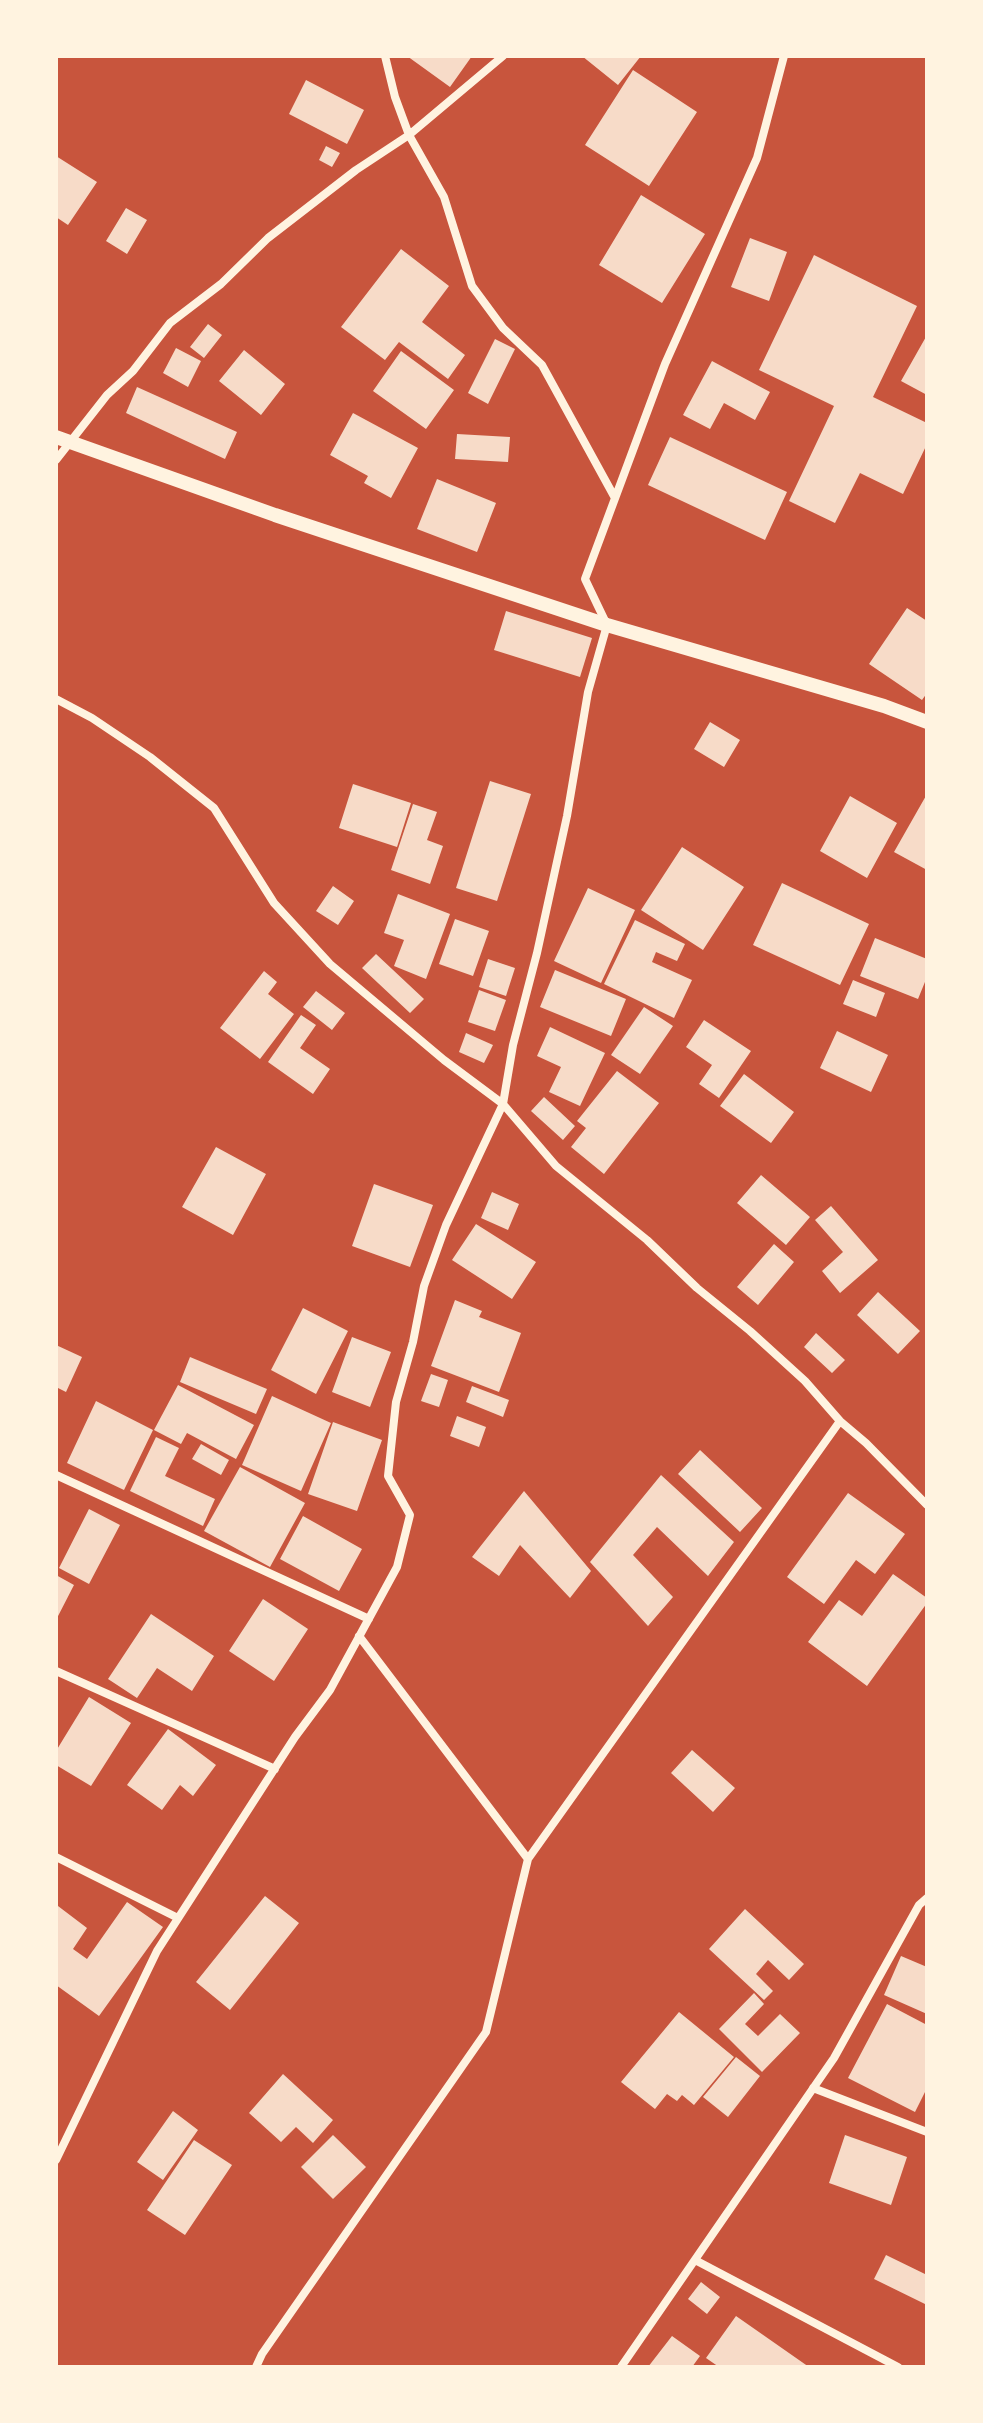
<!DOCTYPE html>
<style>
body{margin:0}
#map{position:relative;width:983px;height:2423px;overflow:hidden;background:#c8553d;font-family:"Roboto Condensed",sans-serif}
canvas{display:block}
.frame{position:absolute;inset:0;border:58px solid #fff3e0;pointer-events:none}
</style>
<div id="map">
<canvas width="983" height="2423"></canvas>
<div class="frame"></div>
</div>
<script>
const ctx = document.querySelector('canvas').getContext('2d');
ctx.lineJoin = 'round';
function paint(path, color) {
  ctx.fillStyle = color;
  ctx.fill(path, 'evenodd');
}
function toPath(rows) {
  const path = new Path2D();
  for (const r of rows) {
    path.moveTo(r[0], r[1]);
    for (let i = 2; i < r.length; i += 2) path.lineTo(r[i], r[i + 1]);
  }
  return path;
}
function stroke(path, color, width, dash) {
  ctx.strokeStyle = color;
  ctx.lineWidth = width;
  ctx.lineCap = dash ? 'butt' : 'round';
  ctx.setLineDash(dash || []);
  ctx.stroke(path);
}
const building = toPath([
 [407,56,472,56,450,87],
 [582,56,641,56,618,85],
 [633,70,697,112,649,186,585,145],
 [306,80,364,110,347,144,289,114],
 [326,146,340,153,332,167,319,160],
 [56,156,97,182,68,225,56,217],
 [641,195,705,234,662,303,599,265],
 [126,208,147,220,127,254,106,241],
 [750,238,787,252,769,301,731,287],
 [401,249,449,286,422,322,465,355,448,379,399,342,385,360,341,327],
 [814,255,917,306,873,397,927,423,927,444,903,494,860,473,835,523,789,501,834,406,759,370],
 [208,324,222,335,204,358,190,347],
 [927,335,927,395,901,381],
 [495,339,515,349,488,404,468,393],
 [176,348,201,361,188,387,163,373],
 [244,350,285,384,261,415,219,381],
 [401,351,454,390,426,429,373,391],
 [712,361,770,392,755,420,724,403,710,429,683,415],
 [137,387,237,432,225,459,126,413],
 [353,413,418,448,391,498,364,483,368,476,330,455],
 [457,434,510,437,508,462,455,459],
 [670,437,787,492,765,540,648,485],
 [437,479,496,503,477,552,417,529],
 [907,608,927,621,927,693,922,700,869,664],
 [506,611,592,638,580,677,494,650],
 [710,722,740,740,724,767,694,749],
 [490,781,531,794,497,901,456,888],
 [353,784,411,803,397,847,339,828],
 [927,794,927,870,894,852],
 [850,796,897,823,867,878,820,851],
 [413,804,437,812,427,840,443,846,430,884,391,870],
 [682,847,744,887,703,950,641,910],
 [782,883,869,924,840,985,753,945],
 [333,886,354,901,338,925,316,911],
 [588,888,635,910,601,983,554,961],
 [398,894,450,914,426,979,394,966,404,940,384,933],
 [455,919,489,931,473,976,439,964],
 [635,920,685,944,677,961,656,952,652,962,692,980,674,1018,604,984],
 [875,938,927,959,927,977,918,999,860,976],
 [376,954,424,999,410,1013,362,968],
 [488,959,515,968,506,996,479,987],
 [555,970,626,999,611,1036,540,1007],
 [264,971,277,982,268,994,294,1014,260,1059,220,1028],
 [853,980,885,993,876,1017,843,1004],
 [479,990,506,1000,495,1031,468,1022],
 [316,991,345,1013,332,1030,303,1007],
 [644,1007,673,1026,640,1074,611,1055],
 [301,1015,316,1025,300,1048,330,1069,313,1094,268,1062],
 [704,1020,751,1051,719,1098,699,1084,712,1065,686,1047],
 [550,1027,605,1053,580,1106,549,1092,561,1067,537,1056],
 [837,1031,888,1055,871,1092,820,1068],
 [466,1033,493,1045,484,1063,459,1052],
 [617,1071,659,1103,604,1174,571,1147,586,1128,577,1121],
 [744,1074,794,1112,771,1143,720,1106],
 [544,1097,575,1126,563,1140,531,1111],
 [216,1147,266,1174,233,1235,182,1207],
 [761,1175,810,1217,786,1245,737,1203],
 [374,1184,433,1205,410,1267,352,1246],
 [492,1192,519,1204,508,1230,481,1218],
 [831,1206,878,1260,840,1293,822,1271,843,1252,815,1220],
 [476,1224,536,1262,512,1299,452,1260],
 [774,1244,794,1262,758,1305,737,1287],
 [878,1292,920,1331,898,1354,857,1315],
 [455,1300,482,1311,479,1317,521,1333,499,1392,431,1366],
 [303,1308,348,1331,316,1394,271,1370],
 [816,1333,845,1360,832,1373,804,1347],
 [352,1337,391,1352,370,1407,332,1392],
 [56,1345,82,1357,66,1392,56,1387],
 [190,1357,267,1389,256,1414,180,1382],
 [431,1374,448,1380,439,1407,421,1401],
 [178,1385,254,1425,236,1459,187,1433,181,1444,154,1430],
 [472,1386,509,1400,503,1417,466,1402],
 [272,1396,331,1423,301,1491,242,1465],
 [96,1401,153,1430,124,1490,67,1463],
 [457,1416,486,1427,479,1447,450,1436],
 [333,1422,382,1440,357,1511,308,1494],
 [156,1437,179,1448,165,1476,215,1499,203,1526,130,1491],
 [201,1444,229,1460,221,1475,192,1459],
 [700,1450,762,1508,740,1532,678,1474],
 [240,1467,305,1503,270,1567,204,1531],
 [661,1475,734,1542,708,1576,657,1527,633,1555,673,1597,648,1626,590,1562],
 [524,1491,591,1571,570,1598,520,1545,499,1576,472,1557],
 [848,1493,905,1534,875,1574,856,1560,824,1604,787,1577],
 [89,1509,120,1525,89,1584,59,1568],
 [303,1516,362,1549,339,1591,280,1559],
 [893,1574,927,1598,927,1603,867,1686,808,1642,839,1600,862,1616],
 [56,1575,74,1585,56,1620],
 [263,1599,308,1629,274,1681,229,1651],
 [151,1614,214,1656,192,1691,157,1668,137,1698,108,1679],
 [89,1697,131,1723,91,1786,56,1765,56,1751],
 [168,1729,216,1765,193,1796,180,1785,162,1810,127,1785],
 [692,1750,735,1788,713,1812,671,1773],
 [265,1896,299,1923,230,2010,196,1982],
 [127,1902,163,1927,99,2016,56,1985,56,1909,58,1906,87,1928,73,1949,87,1959],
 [745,1909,804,1964,789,1980,768,1960,756,1974,773,1991,764,2000,709,1949],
 [901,1956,927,1967,927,2014,884,1995],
 [754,1993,764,2004,745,2024,758,2036,780,2014,800,2033,762,2072,719,2029],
 [887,2004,927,2025,927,2088,915,2112,848,2078],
 [679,2012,734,2057,694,2105,682,2095,677,2101,667,2094,655,2109,621,2082],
 [736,2057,760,2076,728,2117,703,2097],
 [283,2074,333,2120,313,2143,296,2127,281,2142,249,2113],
 [173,2111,198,2130,163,2180,137,2162],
 [333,2135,366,2167,333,2199,301,2167],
 [845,2135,907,2157,891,2205,829,2183],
 [194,2140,232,2165,185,2235,147,2210],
 [886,2255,927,2275,927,2305,874,2279],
 [701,2282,720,2297,707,2314,688,2299],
 [736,2316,809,2367,719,2367,706,2358],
 [672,2336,700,2356,692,2367,648,2367]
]);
const minor = toPath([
 [385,56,395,97,409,135,444,197,472,286,503,328,542,365,615,498],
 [56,460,107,395,133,371,170,323,221,284,268,238,356,170,409,135,503,56],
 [56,699,92,718,150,757,214,808,274,903,330,964,444,1060,503,1104,556,1166,647,1240,697,1288,750,1331,805,1381,840,1421,866,1443,927,1505],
 [56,1475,369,1619],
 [56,1671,275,1769],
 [56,1857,178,1918],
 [528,1859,840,1421],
 [813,2088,927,2132],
 [56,2160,157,1951,295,1737,330,1690,397,1567,410,1515,388,1476,396,1402,413,1342,424,1286,446,1225,503,1104,513,1045,537,953,567,816,588,692,607,625,585,579,665,364,757,158,784,56],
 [695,2260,898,2367],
 [256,2367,262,2354,486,2032,528,1859,359,1636],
 [621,2367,834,2058,919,1905,927,1898]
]);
const tertiary = toPath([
 [56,437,275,515,607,625,884,706,927,722]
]);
paint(building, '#f7dbc8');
stroke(minor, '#fff3e0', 8);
stroke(tertiary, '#fff3e0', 14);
</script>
